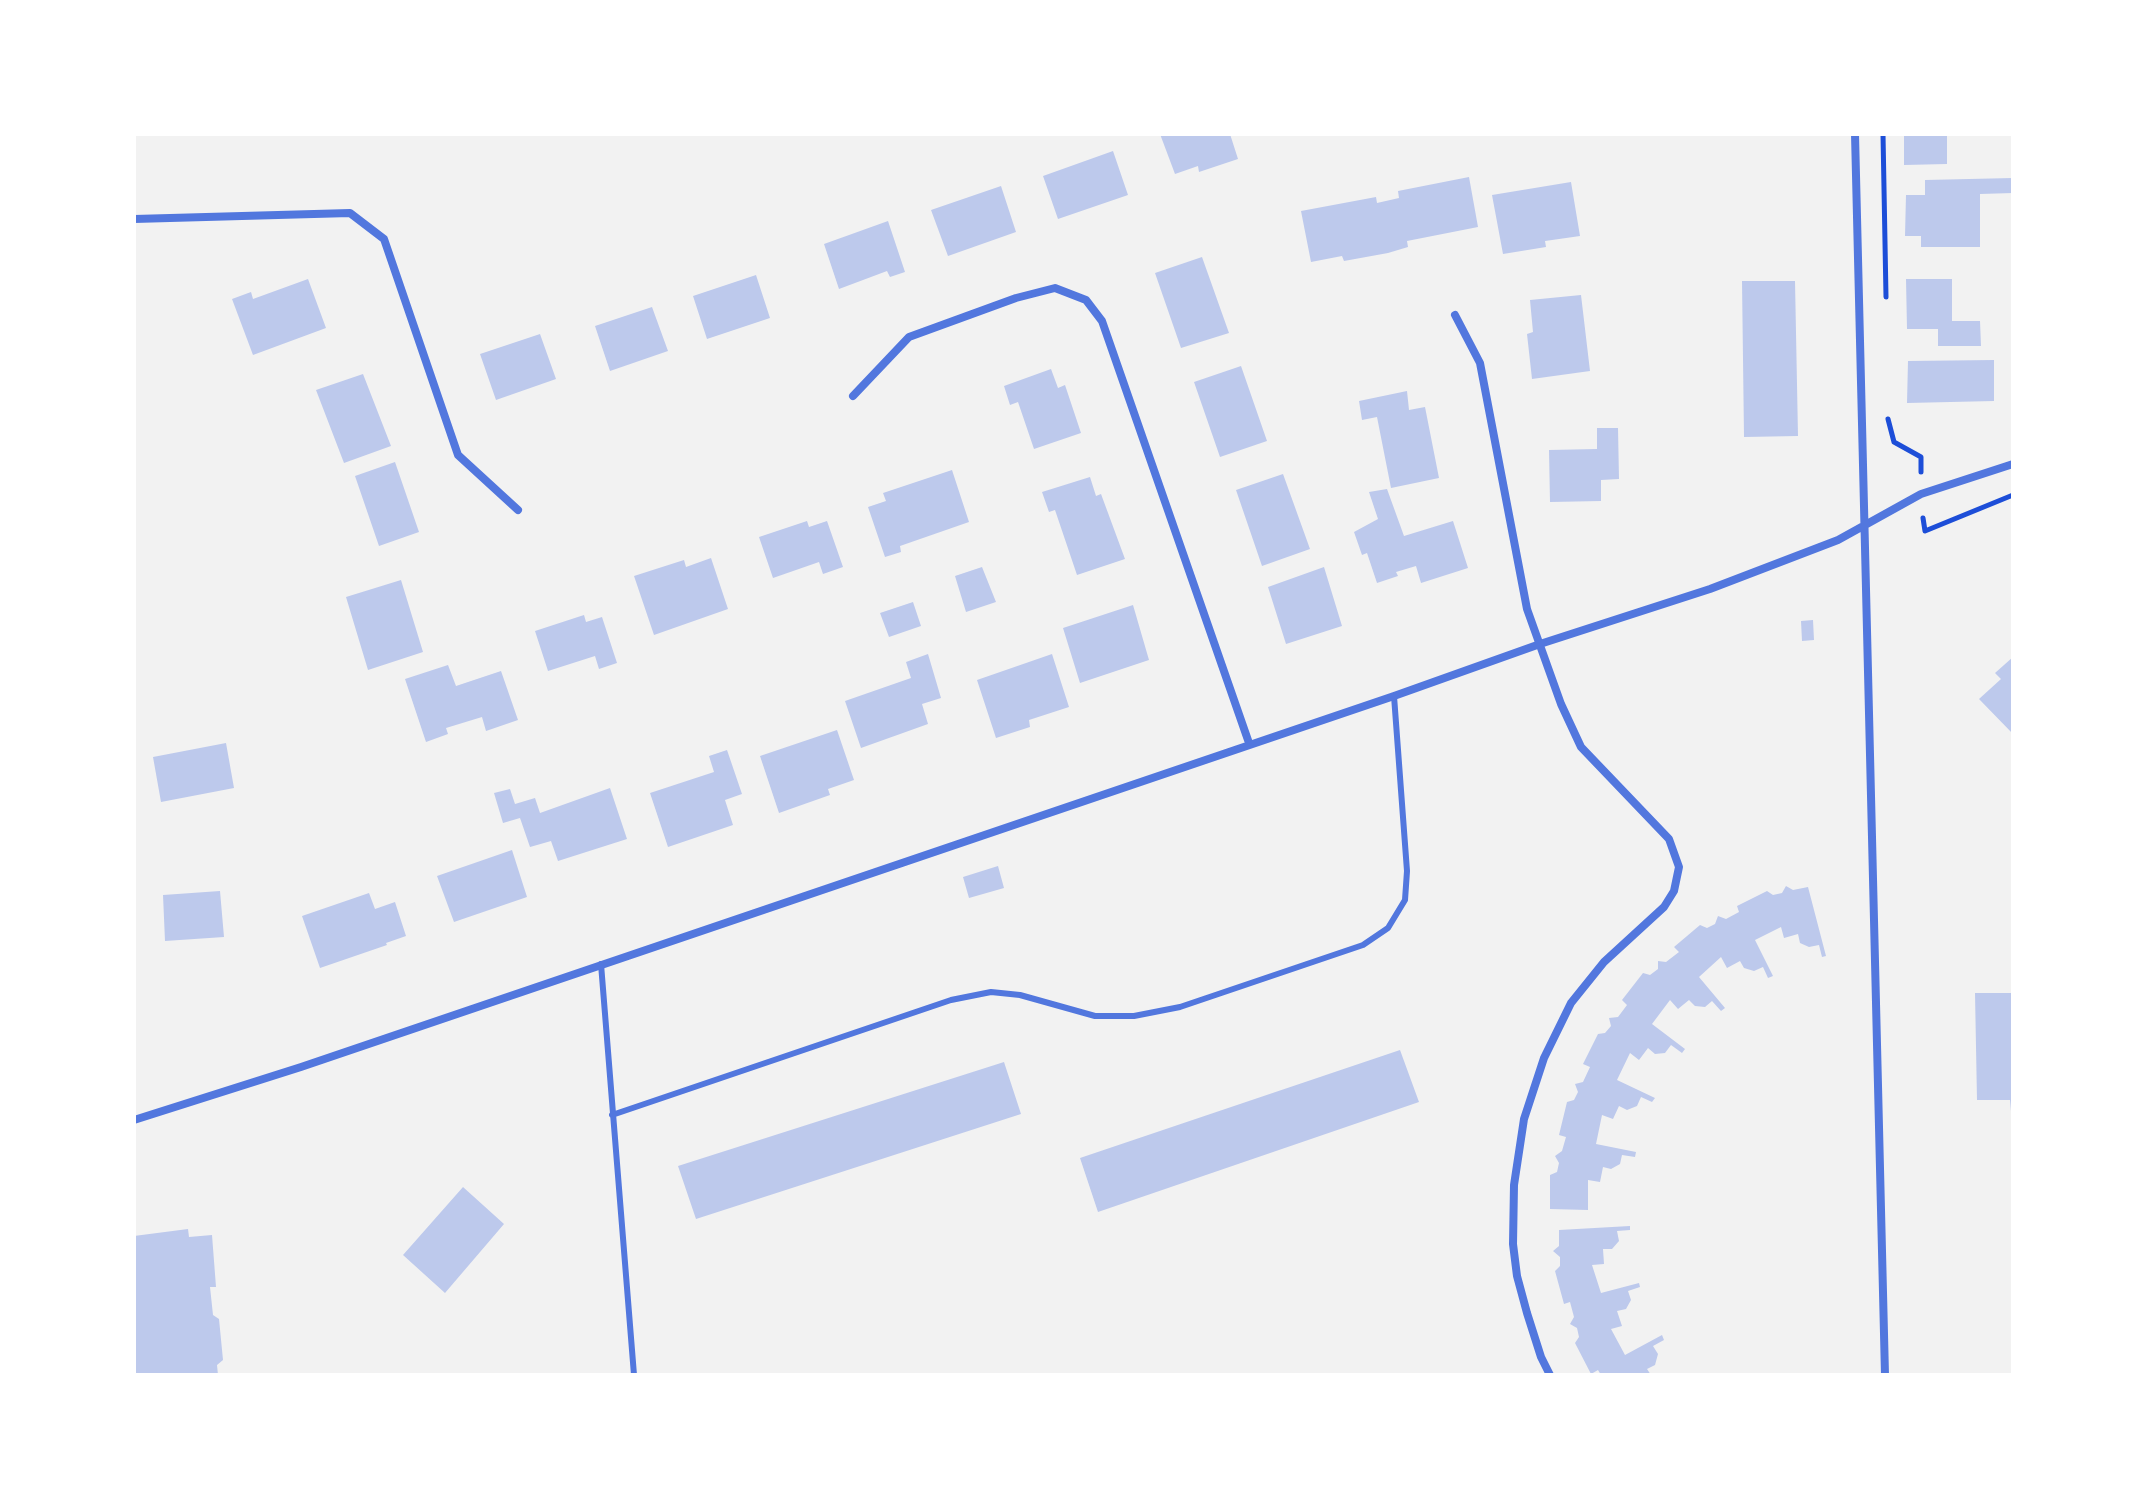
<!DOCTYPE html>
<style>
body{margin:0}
#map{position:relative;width:2147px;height:1509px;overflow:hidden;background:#f2f2f2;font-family:Inter,sans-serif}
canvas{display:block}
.frame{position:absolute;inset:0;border:136px solid #fff;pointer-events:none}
</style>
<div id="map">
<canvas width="2147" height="1509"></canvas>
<div class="frame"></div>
</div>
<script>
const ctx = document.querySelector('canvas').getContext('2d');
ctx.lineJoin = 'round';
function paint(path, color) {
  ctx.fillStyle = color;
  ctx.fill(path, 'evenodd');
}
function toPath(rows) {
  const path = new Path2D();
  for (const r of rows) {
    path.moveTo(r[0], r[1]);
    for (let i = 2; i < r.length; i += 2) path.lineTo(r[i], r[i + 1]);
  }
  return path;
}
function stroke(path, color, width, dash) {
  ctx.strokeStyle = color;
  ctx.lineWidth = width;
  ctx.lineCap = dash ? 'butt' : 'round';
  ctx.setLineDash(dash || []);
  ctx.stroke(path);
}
const building = toPath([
 [1160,134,1230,134,1238,159,1199,172,1198,166,1175,174],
 [1904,134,1947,134,1947,164,1904,165],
 [1113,151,1128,195,1058,219,1043,176],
 [1469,177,1478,227,1407,241,1408,247,1388,253,1344,261,1342,256,1311,262,1301,211,1376,197,1377,203,1399,198,1398,191],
 [2013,178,2013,193,1980,194,1980,247,1921,247,1921,236,1905,236,1906,195,1925,195,1925,180],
 [1571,182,1580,236,1545,241,1546,247,1503,254,1492,195],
 [1001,186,1016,232,948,256,931,210],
 [888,221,905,272,890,277,887,271,839,289,824,244],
 [1202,257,1229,333,1181,348,1155,273],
 [756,275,770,318,707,339,693,296],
 [308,279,326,328,253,355,232,299,251,292,253,299],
 [1906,279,1952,279,1952,321,1980,321,1981,346,1938,346,1938,329,1907,329],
 [1742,281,1795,281,1798,436,1744,437],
 [1581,295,1590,371,1532,379,1527,334,1533,332,1530,300],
 [652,307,668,351,610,371,595,326],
 [540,334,556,379,496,400,480,354],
 [1994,360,1994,401,1907,403,1908,361],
 [1241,366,1267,441,1220,457,1194,382],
 [1051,369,1058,388,1065,385,1081,433,1034,449,1018,402,1010,405,1004,386],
 [363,374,391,446,344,463,316,390],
 [1407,391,1409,410,1425,407,1439,478,1391,488,1377,417,1362,420,1359,401],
 [1597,428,1618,428,1619,479,1601,480,1601,501,1550,502,1549,450,1597,449],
 [395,462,419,532,379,546,355,476],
 [952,470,969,522,900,546,901,552,885,557,868,507,886,501,883,493],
 [1283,474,1310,549,1262,566,1236,490],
 [1090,477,1096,496,1101,494,1125,559,1077,575,1055,510,1049,512,1042,492],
 [1387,489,1404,536,1453,521,1468,568,1421,583,1416,566,1396,572,1398,576,1377,583,1367,553,1362,555,1354,532,1378,519,1369,492],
 [807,521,809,527,827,521,843,567,823,574,819,562,773,578,759,537],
 [711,558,728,609,654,635,634,576,684,560,686,567],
 [982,567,996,602,966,612,955,576],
 [1324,567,1342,626,1286,644,1268,587],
 [401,580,423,652,368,670,346,597],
 [913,602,921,626,889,637,880,613],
 [1133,605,1149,660,1080,683,1063,628],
 [584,615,586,622,602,617,617,663,599,669,595,656,548,671,535,631],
 [1813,620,1814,640,1802,641,1801,621],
 [928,654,941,698,922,704,928,724,861,748,845,701,911,678,906,662],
 [1052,654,1069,707,1029,720,1030,727,996,738,977,680],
 [2013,657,2013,734,1979,699,2001,679,1995,673],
 [448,665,456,686,501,671,518,720,486,731,482,717,446,728,448,734,426,742,405,679],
 [837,730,854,780,828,789,830,795,779,813,760,756],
 [226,743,234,788,161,802,153,757],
 [727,750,742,794,725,800,733,825,668,847,650,793,714,772,709,756],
 [610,788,627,839,558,861,551,841,530,847,520,818,503,823,494,793,510,789,515,804,535,798,540,813],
 [512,850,527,897,454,922,437,876],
 [998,866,1004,888,969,898,963,877],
 [1786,886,1793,890,1808,887,1826,956,1822,957,1819,945,1809,947,1800,943,1798,934,1784,938,1781,927,1755,940,1773,976,1768,978,1763,967,1754,971,1744,968,1740,961,1727,968,1721,957,1699,977,1725,1008,1721,1011,1712,1001,1705,1007,1695,1006,1689,1000,1678,1009,1670,1000,1652,1024,1685,1049,1682,1053,1671,1045,1665,1053,1655,1054,1648,1048,1639,1060,1630,1053,1617,1080,1655,1098,1652,1102,1641,1097,1637,1106,1627,1110,1619,1106,1613,1119,1602,1115,1596,1144,1636,1152,1635,1157,1622,1155,1620,1164,1611,1169,1603,1167,1600,1182,1588,1180,1588,1210,1550,1209,1550,1175,1557,1172,1559,1163,1555,1156,1562,1151,1566,1137,1559,1135,1567,1102,1574,1100,1578,1092,1575,1084,1583,1082,1590,1067,1583,1064,1598,1034,1605,1033,1611,1026,1609,1018,1618,1017,1627,1005,1622,1000,1643,973,1650,975,1658,969,1658,961,1666,962,1679,952,1674,947,1700,925,1707,928,1715,924,1718,916,1726,919,1739,912,1737,906,1767,891,1773,895,1782,893],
 [220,891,224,937,165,941,163,895],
 [369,893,375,909,395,902,406,936,386,943,387,945,320,968,302,916],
 [1975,993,2013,993,2013,1111,2011,1111,2010,1100,1977,1100],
 [1400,1050,1419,1102,1098,1212,1080,1158],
 [1004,1062,1021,1114,696,1219,678,1166],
 [463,1187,504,1224,445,1293,403,1255],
 [1630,1226,1630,1230,1617,1231,1619,1241,1612,1249,1603,1249,1604,1264,1592,1265,1601,1293,1639,1283,1640,1287,1628,1291,1631,1300,1626,1309,1617,1311,1622,1326,1611,1329,1625,1355,1662,1335,1664,1340,1653,1346,1658,1354,1655,1365,1647,1369,1651,1375,1601,1375,1598,1370,1591,1374,1575,1343,1579,1337,1577,1328,1570,1324,1574,1317,1570,1302,1564,1304,1555,1271,1560,1266,1560,1257,1553,1251,1559,1246,1559,1230],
 [188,1229,189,1237,212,1235,216,1287,210,1287,213,1315,219,1319,223,1360,217,1365,218,1375,134,1375,134,1236]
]);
const path = toPath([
 [1883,134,1886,297],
 [1888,419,1894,442,1921,457,1921,472],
 [1923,518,1925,531,2013,495]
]);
const service = toPath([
 [601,964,634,1375],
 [612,1115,951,1000,991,992,1020,995,1095,1016,1134,1016,1180,1007,1363,945,1388,928,1405,900,1407,871,1394,696]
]);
const minor = toPath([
 [1855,134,1885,1375],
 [134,219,350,213,384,239,458,455,518,510],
 [1455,315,1480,363,1527,609,1561,704,1581,747,1669,839,1679,867,1674,891,1664,907,1604,962,1571,1003,1544,1058,1524,1119,1514,1185,1513,1244,1517,1276,1527,1313,1541,1357,1550,1375],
 [853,396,909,337,1016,298,1055,288,1086,300,1102,321,1249,743],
 [134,1120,301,1067,1394,696,1540,644,1710,589,1838,540,1921,494,2013,464]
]);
paint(building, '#bdc9ec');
stroke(path, '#1d4ed8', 5);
stroke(service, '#5277de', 6);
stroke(minor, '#5277de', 8);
</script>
